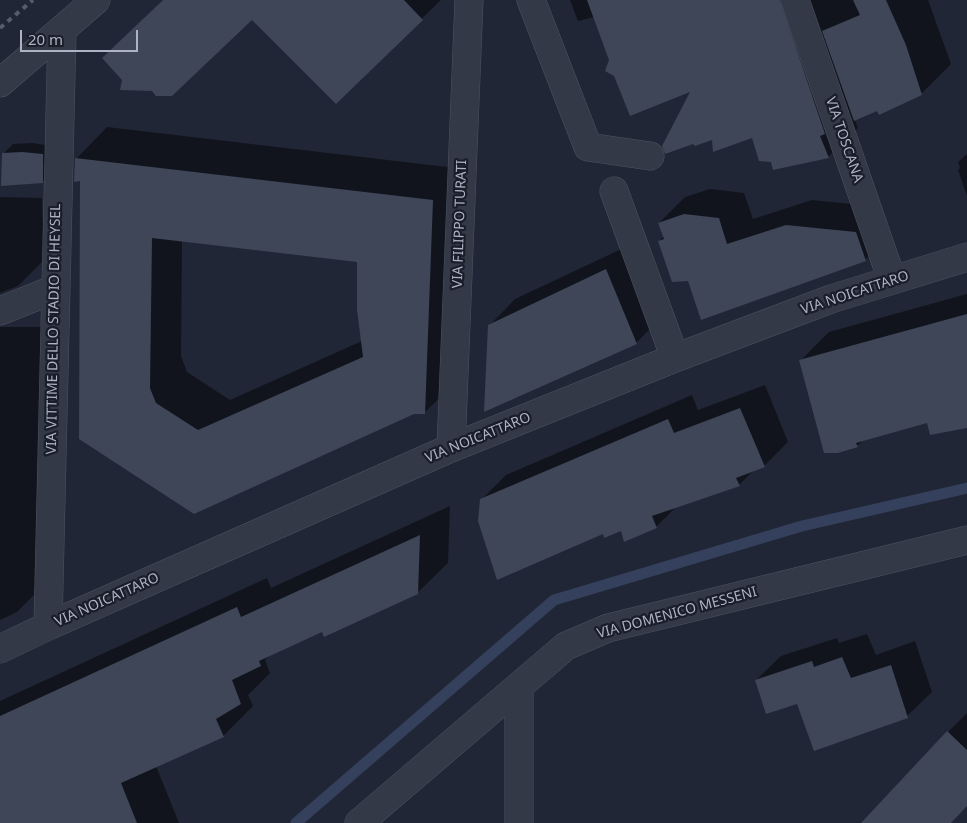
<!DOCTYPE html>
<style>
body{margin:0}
#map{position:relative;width:967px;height:823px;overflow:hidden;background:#202635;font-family:"Noto Sans",sans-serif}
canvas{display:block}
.scale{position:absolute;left:20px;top:30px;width:118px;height:22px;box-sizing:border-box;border:2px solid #adb3c3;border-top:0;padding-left:6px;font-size:15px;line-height:18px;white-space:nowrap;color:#adb3c3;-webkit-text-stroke:4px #191e2a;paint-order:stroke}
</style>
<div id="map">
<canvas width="967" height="823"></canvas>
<div class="scale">20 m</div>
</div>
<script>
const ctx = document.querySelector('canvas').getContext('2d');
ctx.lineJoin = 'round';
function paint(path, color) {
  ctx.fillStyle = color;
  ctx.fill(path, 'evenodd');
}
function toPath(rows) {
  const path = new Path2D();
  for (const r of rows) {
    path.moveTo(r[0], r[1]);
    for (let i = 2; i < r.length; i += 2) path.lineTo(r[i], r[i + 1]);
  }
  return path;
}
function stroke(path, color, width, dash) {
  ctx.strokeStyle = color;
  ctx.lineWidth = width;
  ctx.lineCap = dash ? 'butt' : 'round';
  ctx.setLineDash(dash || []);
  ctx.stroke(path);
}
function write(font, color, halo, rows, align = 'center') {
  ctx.font = font + ' "Noto Sans",sans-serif';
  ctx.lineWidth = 4.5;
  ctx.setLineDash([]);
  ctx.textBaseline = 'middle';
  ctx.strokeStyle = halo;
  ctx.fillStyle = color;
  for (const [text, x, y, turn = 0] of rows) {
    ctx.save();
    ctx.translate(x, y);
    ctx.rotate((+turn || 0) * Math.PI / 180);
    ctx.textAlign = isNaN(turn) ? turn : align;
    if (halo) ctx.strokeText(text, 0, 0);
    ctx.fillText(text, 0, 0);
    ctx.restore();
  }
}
const shadow = toPath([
 [163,0,441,0,336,102,252,18,152,90,124,79,104,58],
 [570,0,928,0,951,64,921,94,878,109,855,120,858,128,828,157,772,161,753,137,713,138,693,90,610,60,594,17,578,21],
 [107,127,464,169,456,382,424,413,414,413,194,513,80,438,81,180,76,159],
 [182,241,359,261,362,341,230,400,187,372,181,356],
 [32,143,52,146,52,173,42,182,4,153,13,144],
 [967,154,967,196,958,170,960,168,958,162],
 [710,189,744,193,753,219,812,200,881,207,891,234,865,260,689,280,659,241,664,236,659,223,685,197],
 [0,197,42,198,44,260,18,286,0,293],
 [632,244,662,317,636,343,490,325,515,299],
 [967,294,967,427,928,422,863,440,857,446,800,361,829,332],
 [0,327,49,327,49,580,17,612,0,620],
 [765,385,788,442,764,466,754,470,739,485,678,505,656,527,603,532,481,500,506,475,692,395,698,410],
 [450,506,448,563,417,593,322,631,271,654,265,660,270,673,248,695,253,706,223,736,156,766,179,823,0,823,0,701,267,578,271,588],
 [867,634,876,655,915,641,932,692,907,716,798,703,756,680,781,656,837,638,839,643],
 [967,713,967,805,951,823,870,823,948,732]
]);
const stream = toPath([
 [296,823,554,600,802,526,967,488]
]);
const building = toPath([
 [163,0,404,0,423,20,336,104,252,20,172,96,156,96,152,91,120,90,122,80,102,58],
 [587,0,780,0,825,134,820,136,829,158,773,170,771,162,759,161,752,138,713,152,712,140,695,146,693,144,665,154,662,146,690,92,630,116,614,76,605,71,609,60],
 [853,0,886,0,906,45,922,95,879,115,877,111,854,121,822,31,860,15],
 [22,152,43,154,43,183,1,186,2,153],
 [75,158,433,200,425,414,414,414,194,514,79,439,80,181,74,182],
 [152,238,357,262,357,310,363,357,198,430,156,403,150,388],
 [684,214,719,218,727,244,786,225,856,232,866,261,701,320,688,281,672,282,658,241,664,239,658,223],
 [606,269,637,344,484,412,488,325],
 [967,314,967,428,930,435,927,423,856,443,858,447,838,453,824,453,799,360],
 [740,408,765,467,736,478,740,486,652,516,657,528,624,542,621,531,604,538,603,534,497,580,478,521,480,499,668,419,674,433],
 [420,535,418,594,324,637,322,632,259,661,261,666,232,680,241,704,216,719,224,737,121,783,137,823,0,823,0,716,237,607,241,617],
 [842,657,851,678,891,665,908,718,814,751,797,704,766,714,755,680,812,661,814,667],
 [947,731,967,750,967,806,951,823,861,823]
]);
const minor = toPath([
 [531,0,588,147,650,156],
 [795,0,892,280],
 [0,83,96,0],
 [614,191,675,358],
 [0,311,55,289],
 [451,448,469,0],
 [48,626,62,31],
 [0,649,48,626,451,448,675,358,831,299,967,257],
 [359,823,566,646,608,628,967,540],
 [519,823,519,688]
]);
const rail = toPath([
 [0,28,33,0]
]);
const streetNames = [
 ["VIA TOSCANA",844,140,71],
 ["VIA FILIPPO TURATI",460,224,-88],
 ["VIA NOICATTARO",855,293,-18],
 ["VIA VITTIME DELLO STADIO DI HEYSEL",54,329,-89],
 ["VIA NOICATTARO",478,438,-22],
 ["VIA NOICATTARO",107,600,-24],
 ["VIA DOMENICO MESSENI",677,613,-15]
];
paint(shadow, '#0007');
stroke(stream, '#34405c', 11);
paint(building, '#3e4658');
stroke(minor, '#4e5361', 29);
stroke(minor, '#333946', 28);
stroke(rail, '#555c6d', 4, [5, 5]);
write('14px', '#adb3c3', '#191e2a', streetNames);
</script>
